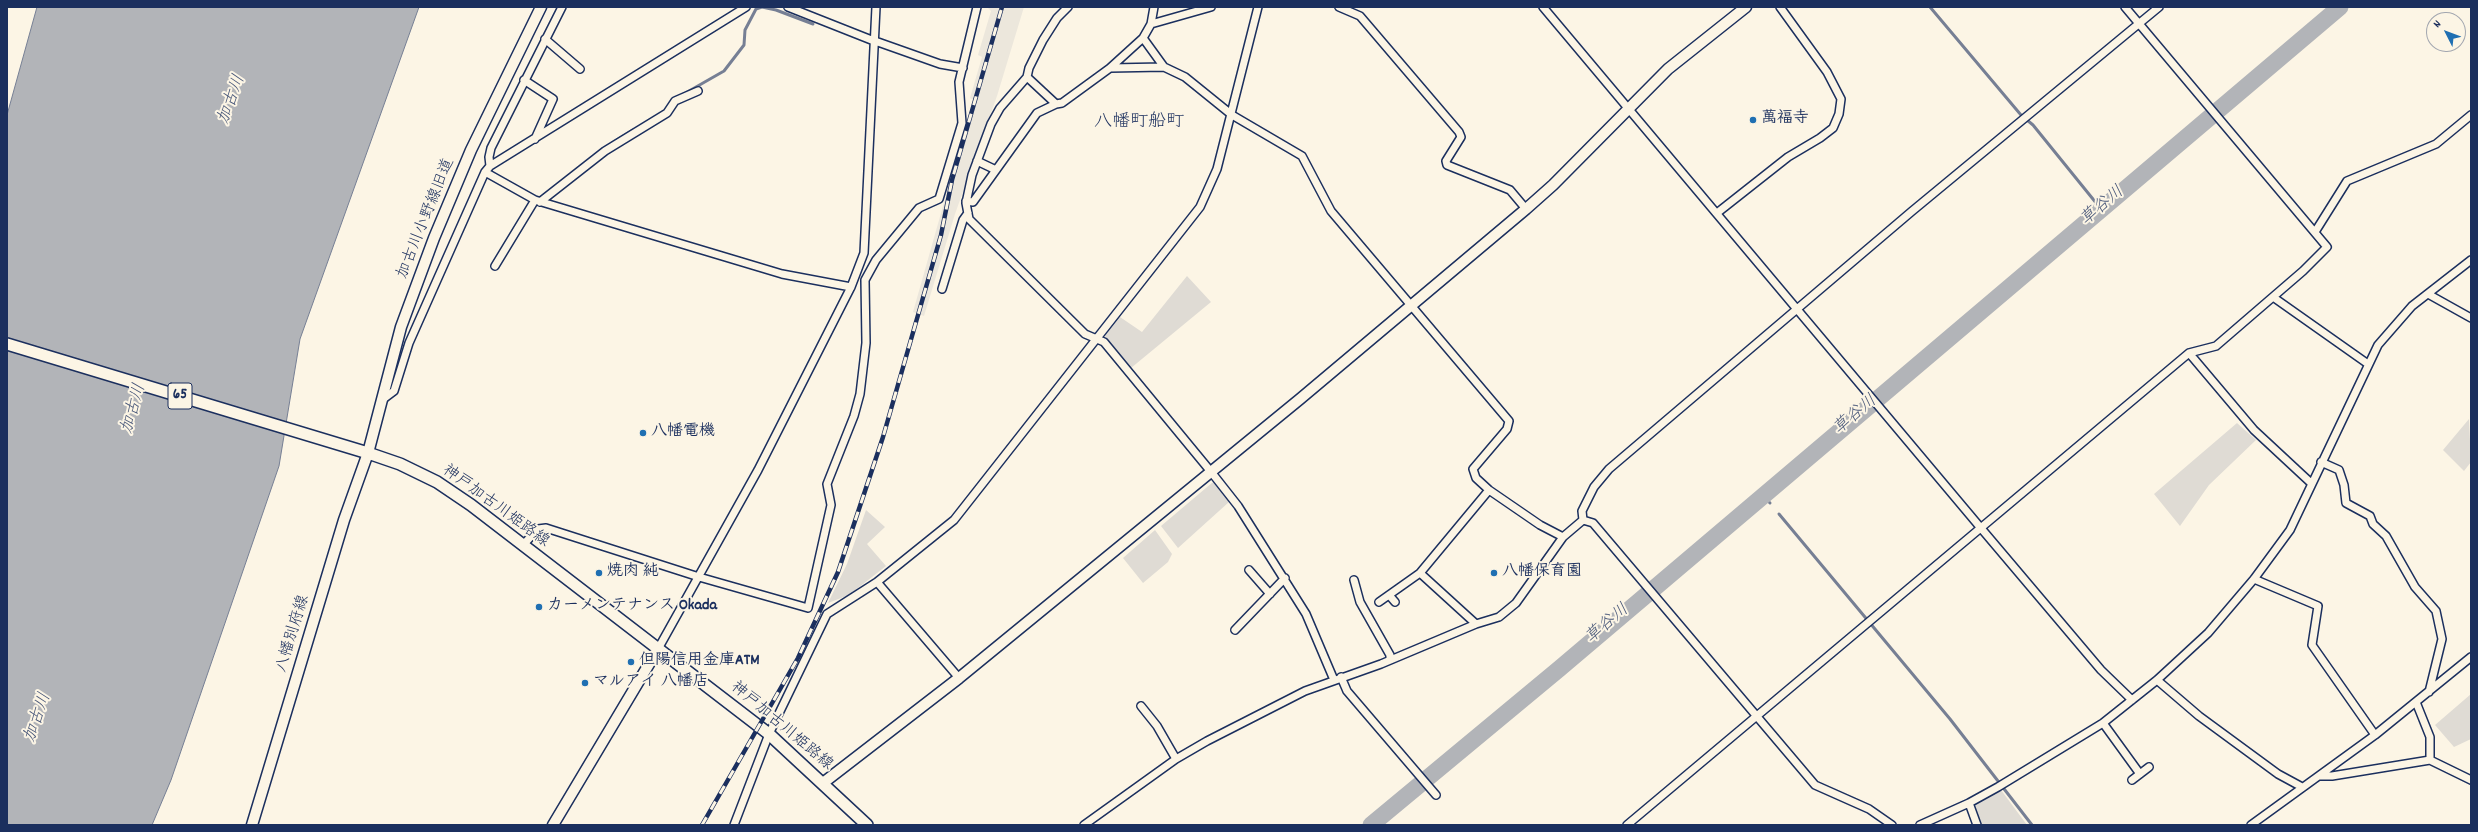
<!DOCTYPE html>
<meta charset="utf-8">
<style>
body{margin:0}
#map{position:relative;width:2478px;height:832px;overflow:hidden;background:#fcf5e5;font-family:Dekko,sans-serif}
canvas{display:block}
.frame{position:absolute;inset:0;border:8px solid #1b2f5e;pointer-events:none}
.north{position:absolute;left:2426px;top:12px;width:40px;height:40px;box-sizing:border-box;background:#fcf5e5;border:1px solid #a2a6af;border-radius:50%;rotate:312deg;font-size:11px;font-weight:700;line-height:16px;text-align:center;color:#1b2f5e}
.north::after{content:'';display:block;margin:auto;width:14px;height:18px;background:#1f6fb2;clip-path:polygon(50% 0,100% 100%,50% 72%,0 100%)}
</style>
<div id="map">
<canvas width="2478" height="832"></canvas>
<div class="frame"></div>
<div class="north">N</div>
</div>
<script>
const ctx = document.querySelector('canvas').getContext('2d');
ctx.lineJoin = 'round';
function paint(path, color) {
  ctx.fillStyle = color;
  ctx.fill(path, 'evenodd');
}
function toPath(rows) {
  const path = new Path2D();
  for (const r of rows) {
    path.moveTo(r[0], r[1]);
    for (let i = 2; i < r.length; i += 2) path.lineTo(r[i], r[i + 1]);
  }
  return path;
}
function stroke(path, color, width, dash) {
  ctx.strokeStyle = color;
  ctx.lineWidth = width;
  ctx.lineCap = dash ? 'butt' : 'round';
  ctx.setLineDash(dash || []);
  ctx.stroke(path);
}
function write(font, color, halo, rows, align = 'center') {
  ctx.font = font + ' Dekko,"Klee One",sans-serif';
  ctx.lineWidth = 4;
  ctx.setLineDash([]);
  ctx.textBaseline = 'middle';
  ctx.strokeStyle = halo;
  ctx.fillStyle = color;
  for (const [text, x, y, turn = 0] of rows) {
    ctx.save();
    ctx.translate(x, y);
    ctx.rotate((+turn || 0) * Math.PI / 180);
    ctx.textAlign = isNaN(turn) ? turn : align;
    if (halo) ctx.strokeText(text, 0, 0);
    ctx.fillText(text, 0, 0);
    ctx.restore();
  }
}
const built = toPath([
 [987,7,1024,7,997,96,955,214,924,316,913,312,973,100,970,98,982,57,978,55,991,11]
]);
const green = toPath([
 [1187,276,1211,302,1131,368,1105,336,1120,317,1142,332],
 [2469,419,2471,462,2464,471,2443,450],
 [2237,423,2256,440,2209,485,2180,526,2154,494],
 [1213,482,1229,502,1178,548,1161,526],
 [866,510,885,527,867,544,886,566,849,595,828,603,847,564],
 [1155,530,1172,554,1168,562,1143,583,1123,558],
 [2471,694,2471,739,2454,747,2435,725],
 [2001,790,2027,825,1979,825,1974,809,1976,804]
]);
const water = toPath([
 [37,7,419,7,300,339,279,466,171,780,152,825,7,825,7,115,37,7]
]);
const stream = toPath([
 [1930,7,2021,115,2033,125,2101,209],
 [682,95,724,71,744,45,745,30,756,9,762,7,776,10,813,24],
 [612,143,633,130],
 [1762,495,1770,503],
 [1779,514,1950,719,2032,825]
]);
const river = toPath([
 [1371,825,1559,669,2340,7]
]);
const street = toPath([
 [788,7,874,41],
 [1068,7,1057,18,1043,40,1029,68,1027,77,1000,108,991,124,972,175,966,203,969,219,1085,334,1104,342,1212,473,1238,506,1306,614,1334,680],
 [1339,7,1360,16,1459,132,1461,137,1446,161,1447,165,1510,190,1526,209],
 [1543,7,1980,527,2101,670,2132,700],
 [1151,24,1211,7],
 [1143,38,1164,67],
 [545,39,580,69],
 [875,41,940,64,963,68],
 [1110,68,1143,38,1151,24,1154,7],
 [1027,77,1056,104,1062,103,1110,68,1164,67,1185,77,1232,115,1302,156,1331,211,1509,421,1507,429,1473,469,1476,478,1489,490,1540,525,1563,537],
 [524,80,553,99,535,139],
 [977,161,996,170],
 [490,166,746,7],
 [485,172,535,200,782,274,851,287],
 [966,201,973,202,1037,113,1056,104],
 [540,202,605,151,667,113,675,101,698,91],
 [1717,213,1788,157,1820,138,1833,128,1839,114,1841,99,1827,72,1780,7],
 [2315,232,2347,181,2436,144,2471,115],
 [495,266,535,200],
 [942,289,963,220,968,213],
 [2428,294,2471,318],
 [2273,297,2368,364],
 [2189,353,2254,430,2311,483],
 [382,400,394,391,409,343,485,172,490,166,489,157,491,148,562,7],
 [2321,462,2339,470,2344,485,2346,503,2370,516,2373,524,2386,536,2415,587,2436,611,2442,639,2429,692],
 [1583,520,1582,511,1594,487,1609,469,1911,212,2159,7],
 [1583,520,1593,523,1815,785,1869,809,1892,825],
 [522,546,538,529,546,528,699,577,808,608,831,505,827,484,854,416,860,394,866,343,865,280,876,260,919,208,939,199,962,123,959,82,977,7],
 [1249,570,1270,594],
 [1420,573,1476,624],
 [2254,579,2318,606,2312,645,2375,735],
 [1354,580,1360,602,1390,655,1390,660],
 [877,582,959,678],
 [1389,595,1395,602],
 [1379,602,1420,573,1489,490],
 [1235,630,1285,578],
 [658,649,758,470,851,287,864,253,876,7],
 [1341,677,1347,691,1436,795],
 [2157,680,2199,716,2278,774,2302,787],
 [2416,702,2430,737,2430,760],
 [1141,706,1157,726,1176,759],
 [2103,723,2140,774],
 [2320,776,2332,776,2430,760,2471,780],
 [2132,780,2149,767],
 [1969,803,1977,825],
 [734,825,769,734,827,614,877,582,954,520,1200,207,1217,169,1258,7],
 [1084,825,1176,759,1207,741,1305,691,1381,664,1476,624,1499,617,1516,603,1563,537,1583,520],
 [1627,825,2189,353,2216,346,2303,271,2327,247,2125,7],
 [1920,825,1969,803,1998,787,2103,723,2157,680,2208,633,2254,579,2290,530,2378,345,2412,306,2471,260],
 [2251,825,2375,735,2471,657]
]);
const secondary = toPath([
 [823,783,959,678,1300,399,1526,209,1553,185,1668,69,1746,7],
 [252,825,344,520,368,453,401,327,434,238,471,150,541,7],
 [553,825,658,649]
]);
const primary = toPath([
 [7,344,368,453,400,464,437,482,471,505,769,734,867,825]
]);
const rail = toPath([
 [702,825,798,658,838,572,883,437,941,235,952,180,1002,7]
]);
const markers = [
 [1753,120,4,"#1f6fb2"],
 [643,433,4,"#1f6fb2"],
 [599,573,4,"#1f6fb2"],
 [1494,573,4,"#1f6fb2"],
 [539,607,4,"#1f6fb2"],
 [631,662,4,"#1f6fb2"],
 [585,683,4,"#1f6fb2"]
];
const shields = [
 [180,396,24]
];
const shieldNames = [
 ["65",180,396]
];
const poiNames = [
 ["萬福寺",1761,120],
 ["八幡電機",651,433],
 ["焼肉 純",607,573],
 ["八幡保育園",1502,573],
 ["カーメンテナンス Okada",547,607],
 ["但陽信用金庫ATM",639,662],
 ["マルアイ 八幡店",593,683]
];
const streetNames = [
 ["加古川小野線旧道",427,219,-68],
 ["神戸加古川姫路線",495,507,36],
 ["八幡別府線",294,634,-73],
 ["神戸加古川姫路線",781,727,40]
];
const waterNames = [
 ["加古川",233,100,-70],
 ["草谷川",2103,207,-40],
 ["加古川",135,409,-74],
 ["草谷川",1856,416,-40],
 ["草谷川",1608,625,-40],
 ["加古川",39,718,-71]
];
const quarterNames = [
 ["八幡町船町",1139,124]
];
paint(built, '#ece7dc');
paint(green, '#dfdbd4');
paint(water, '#b2b4b8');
stroke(water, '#767f94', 1);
stroke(stream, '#767f94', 3);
stroke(river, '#b2b4b8', 17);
stroke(street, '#1b2f5e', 10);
stroke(secondary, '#1b2f5e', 13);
stroke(primary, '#1b2f5e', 14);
stroke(street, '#fcf5e5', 7);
stroke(secondary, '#fcf5e5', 10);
stroke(primary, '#fcf5e5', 11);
stroke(rail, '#1b2f5e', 4.5);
stroke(rail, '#fcf5e5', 3, [9]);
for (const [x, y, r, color] of markers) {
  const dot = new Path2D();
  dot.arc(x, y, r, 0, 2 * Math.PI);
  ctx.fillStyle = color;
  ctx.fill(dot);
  stroke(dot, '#fcf5e5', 1.5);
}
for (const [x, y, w] of shields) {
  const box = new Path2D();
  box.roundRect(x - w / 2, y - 13, w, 26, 3);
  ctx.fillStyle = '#fcf5e5';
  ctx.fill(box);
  stroke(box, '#1b2f5e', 1);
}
write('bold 15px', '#1b2f5e', null, shieldNames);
write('bold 16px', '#1b2f5e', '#fcf5e5', poiNames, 'left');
write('16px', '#1b2f5e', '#fcf5e5', streetNames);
write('italic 17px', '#485779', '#fcf5e5', waterNames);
write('18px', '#1b2f5e', '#fcf5e5', quarterNames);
</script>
